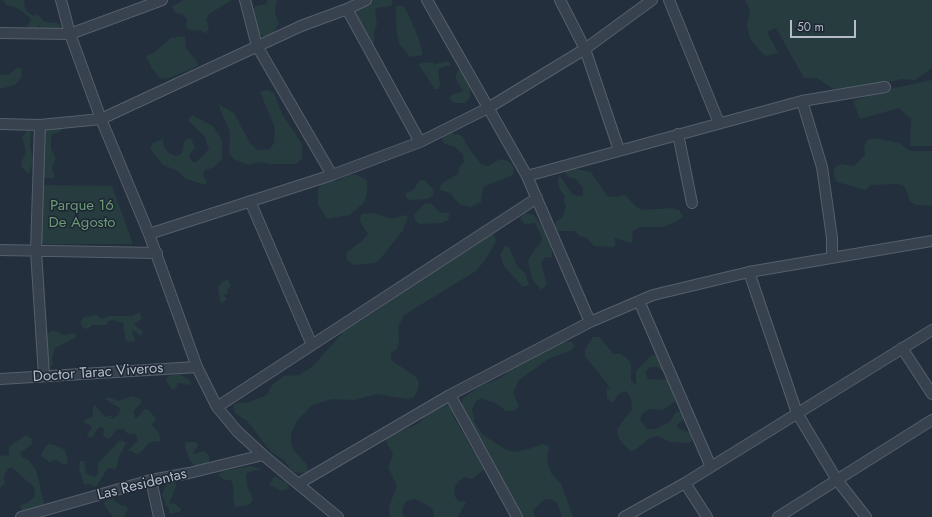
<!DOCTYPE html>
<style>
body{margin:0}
#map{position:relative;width:932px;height:517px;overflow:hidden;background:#242f3e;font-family:Jost,sans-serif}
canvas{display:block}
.scale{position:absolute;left:790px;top:20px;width:66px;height:18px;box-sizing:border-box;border:2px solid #b4bcc9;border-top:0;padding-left:5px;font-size:12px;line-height:14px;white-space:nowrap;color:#b4bcc9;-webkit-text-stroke:3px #1d2633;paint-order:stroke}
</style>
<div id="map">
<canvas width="932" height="517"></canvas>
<div class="scale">50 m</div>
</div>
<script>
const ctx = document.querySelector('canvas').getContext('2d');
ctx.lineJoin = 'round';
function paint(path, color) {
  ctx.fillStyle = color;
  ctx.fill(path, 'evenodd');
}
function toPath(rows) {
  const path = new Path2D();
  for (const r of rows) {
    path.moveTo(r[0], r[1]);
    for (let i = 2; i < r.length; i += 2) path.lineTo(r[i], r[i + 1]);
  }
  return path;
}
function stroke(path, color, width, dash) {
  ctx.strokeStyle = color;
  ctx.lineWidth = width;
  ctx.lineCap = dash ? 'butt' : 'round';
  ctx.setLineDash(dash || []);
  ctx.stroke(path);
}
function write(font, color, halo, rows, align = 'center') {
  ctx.font = font + ' Jost,sans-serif';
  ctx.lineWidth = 3;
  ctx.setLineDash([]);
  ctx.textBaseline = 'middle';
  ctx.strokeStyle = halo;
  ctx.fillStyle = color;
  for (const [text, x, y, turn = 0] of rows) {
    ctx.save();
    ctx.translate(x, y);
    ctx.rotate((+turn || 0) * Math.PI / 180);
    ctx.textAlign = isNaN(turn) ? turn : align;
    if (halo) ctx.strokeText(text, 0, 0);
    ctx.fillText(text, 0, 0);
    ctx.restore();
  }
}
const green = toPath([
 [3,0,24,0,25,9,30,14,34,16,37,14,45,22,57,23,60,25,60,28,59,32,44,30,38,25,38,29,29,29,27,26,31,21,29,17,17,8,6,5],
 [184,0,232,0,209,14,206,20,209,27,206,34,200,30,193,31,186,27,187,19,182,14,175,13,172,6],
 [267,0,278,0,275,6,275,13,279,23,274,33,268,37,264,37,256,29,251,10,256,6,267,4],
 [371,0,392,0,392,3,391,6,377,8,375,11,377,25,374,31,374,46,371,44,355,14,357,8],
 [745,0,932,0,932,68,915,80,901,79,854,91,846,88,833,89,817,78,804,78,776,28,767,32,778,53,765,56,750,39,747,25,750,10],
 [396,6,403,6,407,12,419,39,423,55,411,57,408,55,399,43,396,28],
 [182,36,185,37,186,48,197,62,198,66,169,78,161,79,151,67,146,56,155,52,171,38],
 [446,61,449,62,451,65,440,68,438,70,440,85,439,89,435,89,418,64,429,62,436,64],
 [17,68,21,68,22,77,15,85,0,89,0,74,8,75],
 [458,70,462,71,470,83,470,98,465,103,454,103,451,100,450,96,453,94,463,91,455,77],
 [932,80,932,146,910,146,911,119,899,108,860,119,853,101,889,89],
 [267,90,274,93,282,114,302,144,302,159,296,164,268,164,261,162,248,165,234,159,229,154,230,132,218,104,234,113,250,143,256,149,263,150,270,149,274,143,275,128,260,92],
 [192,115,213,126,222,140,222,159,214,167,204,171,203,175,207,182,205,185,186,179,178,171,163,165,150,149,153,143,163,139,164,147,169,153,176,156,180,155,182,152,184,141,190,137,195,147,189,156,192,162,196,162,209,149,205,137,188,120],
 [62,127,61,131,51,135,51,149,56,158,52,168,55,178,47,178,43,177,44,128],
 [27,131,30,131,31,135,30,146,33,161,30,172,28,173,22,168,21,164,26,151,22,137],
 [449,133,460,135,463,137,468,147,481,164,488,166,500,159,508,161,513,166,514,173,511,176,485,186,483,188,481,202,471,207,460,205,450,193,440,190,440,186,445,181,458,174,459,167,464,162,463,155,455,147,445,144,442,141,443,137],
 [874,138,899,143,910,151,932,151,932,206,916,205,910,201,905,187,899,184,871,185,865,190,837,182,834,176,834,168,840,164,854,166,865,155,864,147,867,140],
 [570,168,591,172,607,196,614,197,625,195,637,207,643,210,672,208,679,210,683,216,678,221,664,227,641,227,634,230,632,233,633,240,631,243,614,238,616,245,613,247,594,246,587,238,580,236,574,231,558,231,555,229,556,221,562,218,566,208,564,200,565,197,559,188,558,179,560,176,573,195,583,196,583,188,576,179,568,177,566,174,566,170],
 [349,175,357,175,367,180,367,193,364,203,349,215,327,219,318,205,318,189,321,184,340,180],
 [421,180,425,180,432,188,434,191,433,195,428,199,409,200,406,197,405,194,414,189,418,182],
 [42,185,112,186,133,244,42,244],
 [425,203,432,204,439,212,450,213,448,220,442,223,419,224,416,222,414,215],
 [375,213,392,219,405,215,408,217,403,230,381,258,375,263,353,265,347,260,346,253,363,240,368,234,360,221,361,214],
 [525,213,534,215,538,221,547,234,552,250,552,258,545,257,541,263,547,285,541,290,532,279,528,261,535,249,540,244,542,237,535,223,524,224,520,218],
 [487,235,494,235,496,242,485,260,476,271,404,315,398,327,399,342,397,349,391,353,391,360,416,377,419,383,418,390,414,397,407,399,377,394,354,400,332,399,312,405,297,421,291,434,291,441,293,449,307,465,308,472,301,473,293,472,284,460,271,452,248,422,235,413,233,405,240,402,247,403,267,395,272,385,284,376,299,375,313,366,344,331,382,307,476,238],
 [505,246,509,247,517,266,525,273,529,285,523,287,504,266,500,255],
 [228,280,231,286,227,290,228,293,223,296,226,297,226,300,222,303,220,301,218,287,223,281],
 [139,312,142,318,134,325,143,331,142,335,139,335,133,330,132,333,135,339,133,342,126,341,123,323,119,322,112,320,108,322,107,325,93,325,87,329,83,328,80,322,84,317,96,315,102,319,109,316,133,316],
 [53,330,63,335,74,333,77,335,75,338,55,348,52,358,53,365,49,367,47,364,46,334],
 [593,337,600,337,613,354,621,354,627,358,631,365,631,381,636,385,636,371,652,355,659,355,668,367,663,372,657,367,650,367,645,372,648,379,669,380,678,394,676,401,663,410,649,409,643,413,640,419,647,429,655,429,670,422,676,412,685,411,686,418,677,425,679,429,692,433,692,440,689,443,670,442,658,436,650,438,635,450,631,451,624,445,618,437,617,429,632,409,631,398,626,391,619,394,612,403,607,398,607,387,612,390,585,356,585,349],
 [571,341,575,346,570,351,548,359,519,380,513,393,519,406,514,411,506,411,495,403,481,398,475,402,472,409,475,423,483,435,507,450,515,452,529,449,542,444,549,446,547,460,551,473,561,484,573,517,562,517,556,501,549,499,542,501,533,511,535,517,523,517,497,473,488,451,464,413,461,406,463,398,481,386,502,377,523,357,557,344],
 [179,374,188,379,192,385,178,383,175,389,172,389,167,383,166,379,169,376],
 [133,396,140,399,142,402,134,411,135,418,138,417,145,409,149,410,156,419,152,425,159,433,161,441,150,442,140,453,137,454,128,450,138,440,137,437,135,434,128,434,123,429,116,430,110,439,103,436,104,429,101,427,98,428,92,438,88,437,87,434,92,428,90,425,83,422,86,419,93,417,93,407,95,405,104,416,107,417,110,415,113,417,109,417,112,419,118,415,121,409,105,399,108,397,119,401],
 [445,403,451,408,453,416,484,470,472,479,465,477,459,481,455,487,454,495,458,501,466,502,458,517,434,517,433,510,427,505,414,499,407,501,403,506,402,513,404,517,390,517,389,506,397,486,388,467,393,454,384,438,418,424,427,414],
 [26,435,32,439,32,444,20,453,22,457,29,460,36,470,44,503,42,506,25,513,22,511,20,505,27,503,33,498,35,495,34,487,11,467,8,469,4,476,5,484,0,488,0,455,6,456,9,455,9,448,11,445],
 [119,441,123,441,126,443,118,459,117,466,115,469,108,468,96,487,89,484,84,485,79,468,80,461,84,461,86,473,95,477,98,474,98,463],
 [188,442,196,442,198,445,193,454,205,451,209,456,209,463,204,468,196,466,190,461,185,447,185,443],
 [48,444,55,445,65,450,68,461,67,464,63,465,56,460,49,462,41,456,41,453],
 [251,466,262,469,251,471,246,474,247,486,253,499,249,505,235,507,233,499,234,490,231,480,224,480,218,475,223,471],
 [276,477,287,483,289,489,282,491,272,486,269,487,273,478],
 [173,481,176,483,176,487,169,503,175,504,181,509,180,512,169,514,169,508,166,506,162,495,166,484],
 [112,498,120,505,126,506,128,509,124,517,113,517,106,508,104,504,105,501]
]);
const minor = toPath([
 [61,0,70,34,101,119,149,234,197,367,217,407,237,431,263,455,338,517],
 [245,0,257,46,332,175],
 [427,0,527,176,590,322],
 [560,0,585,49,619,150],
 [669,0,719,123],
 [347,9,420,142],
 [0,33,70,34,162,0],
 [802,101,822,167,832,238,832,258],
 [0,124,40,125,101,119,301,26,347,9,366,0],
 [40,125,36,251,44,376],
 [678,134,692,203],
 [527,176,802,101,885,87],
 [250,201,312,345],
 [149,234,332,175,420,142,488,108,585,49,652,0],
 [0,250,157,253],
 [749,272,797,413,837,480,866,517],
 [639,301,711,467],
 [902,348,932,394],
 [0,379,197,367],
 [450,395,517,517],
 [217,407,537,198],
 [151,480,159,517],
 [685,483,932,330],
 [298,484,450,395,590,322,653,295,749,272,932,241],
 [21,517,151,480,189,473,263,455],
 [624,517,685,483,707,517],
 [778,517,932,420]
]);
const parkNames = [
 ["Parque 16",82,206],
 ["De Agosto",82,223]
];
const streetNames = [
 ["Doctor Tarac Viveros",98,373,-4],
 ["Las Residentas",142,485,-14]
];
paint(green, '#263c3f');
stroke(minor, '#565f6c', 12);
stroke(minor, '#38414e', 10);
write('15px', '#6b9a76', '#1d2633', parkNames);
write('15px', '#b4bcc9', '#1d2633', streetNames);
</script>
